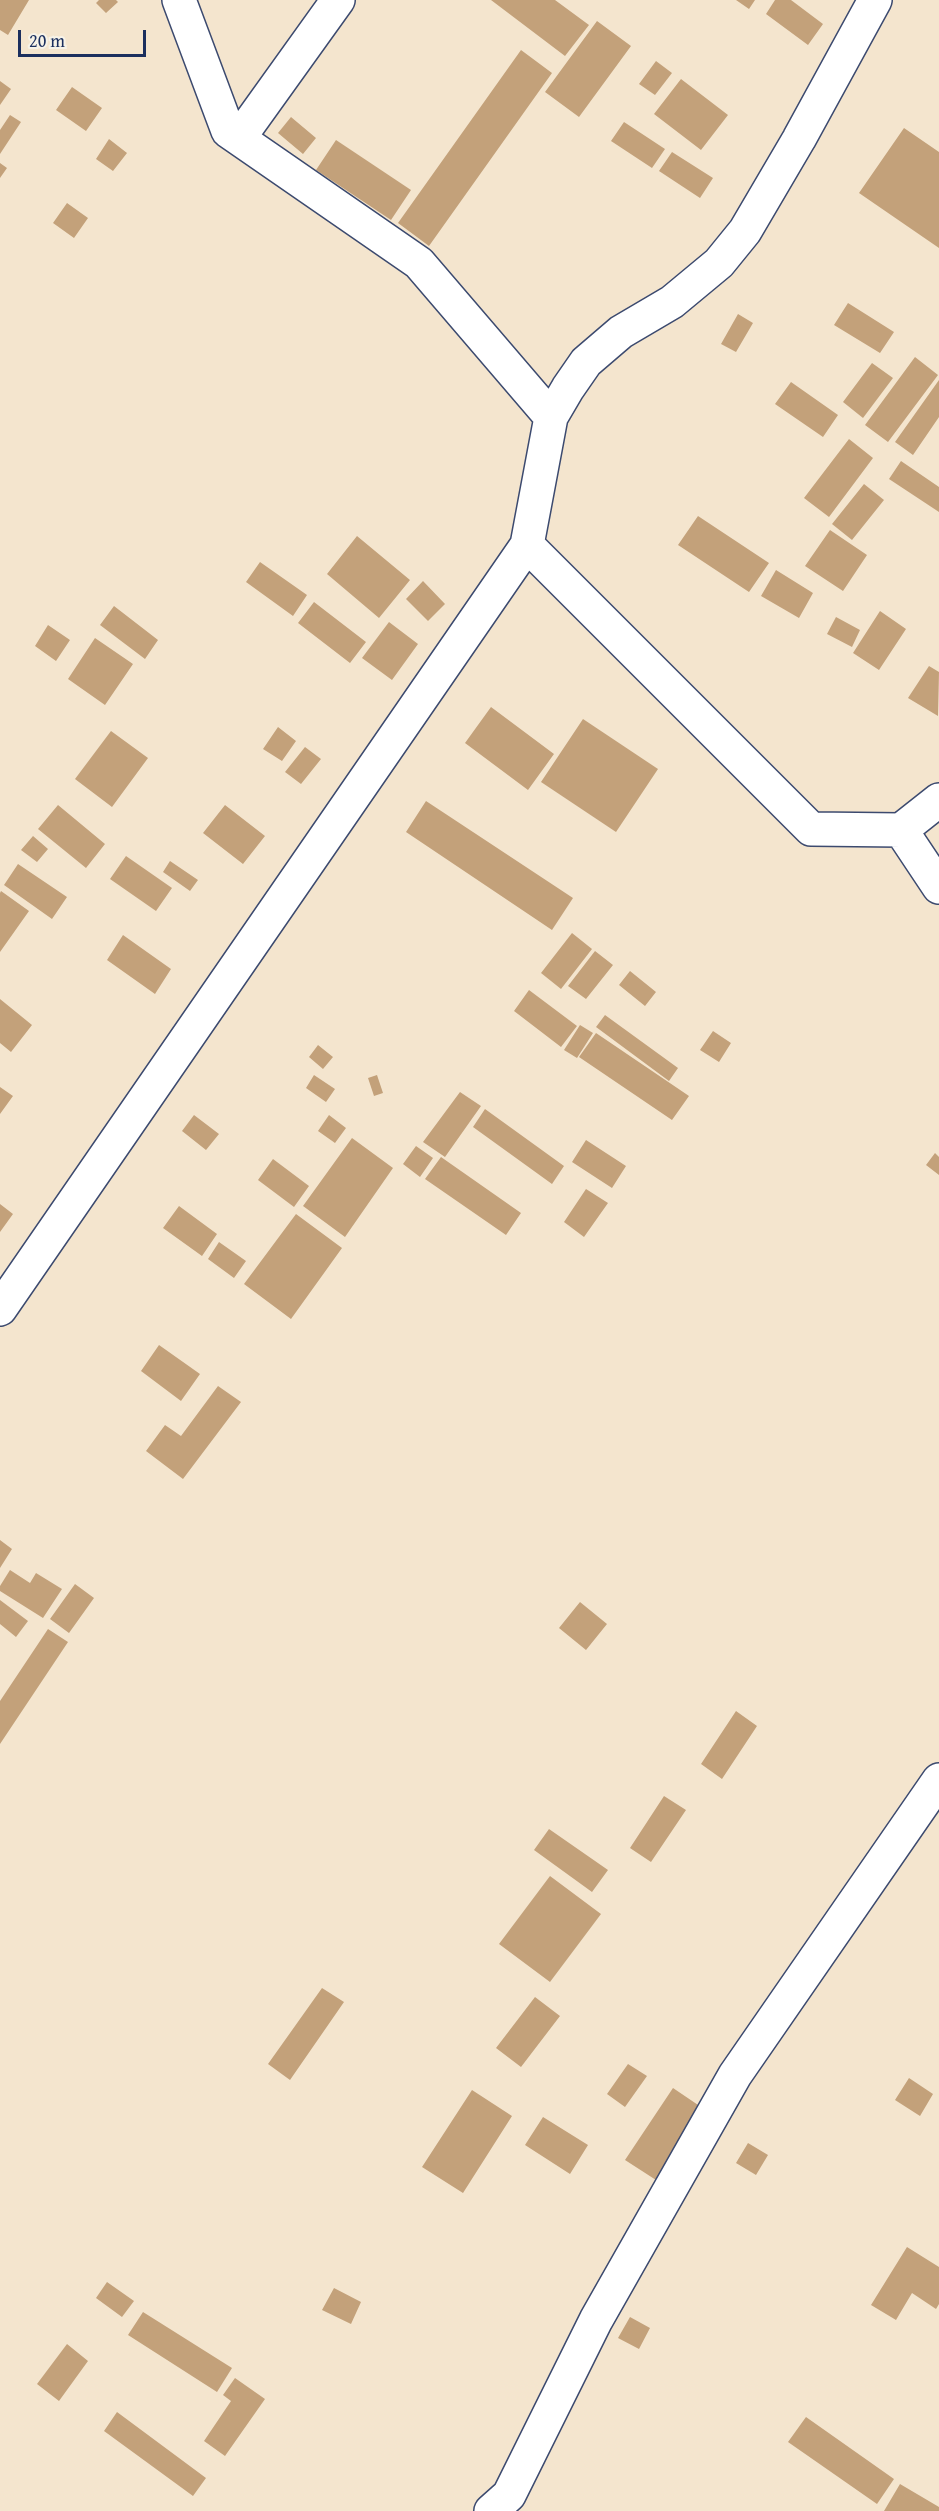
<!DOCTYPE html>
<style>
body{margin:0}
#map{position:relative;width:939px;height:2511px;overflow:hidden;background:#f4e5ce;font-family:"Gentium Book Plus",serif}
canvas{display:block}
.scale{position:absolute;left:18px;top:30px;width:128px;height:27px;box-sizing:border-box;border:3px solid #1b2f5e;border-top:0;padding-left:8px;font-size:18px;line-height:21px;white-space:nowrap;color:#1b2f5e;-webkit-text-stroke:4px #f7f3e8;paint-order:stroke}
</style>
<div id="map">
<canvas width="939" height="2511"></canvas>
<div class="scale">20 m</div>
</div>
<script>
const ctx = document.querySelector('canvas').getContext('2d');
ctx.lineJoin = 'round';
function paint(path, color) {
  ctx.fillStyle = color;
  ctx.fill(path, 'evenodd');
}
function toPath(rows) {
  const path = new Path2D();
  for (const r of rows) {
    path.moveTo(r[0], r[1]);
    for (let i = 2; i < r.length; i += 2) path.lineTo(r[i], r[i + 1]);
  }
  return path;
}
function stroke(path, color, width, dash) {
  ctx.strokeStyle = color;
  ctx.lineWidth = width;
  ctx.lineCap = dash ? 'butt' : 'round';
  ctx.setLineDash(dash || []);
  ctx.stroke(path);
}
const building = toPath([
 [0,0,29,0,8,35,0,30],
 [99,0,116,0,118,2,106,13,96,3],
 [491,0,555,0,589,25,565,56],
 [736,0,755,0,749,9],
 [775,0,791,0,823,24,808,45,766,14],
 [597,21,631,46,579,117,545,92],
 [521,50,552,73,429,246,398,223],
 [656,61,672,73,655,95,639,84],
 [681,79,728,115,701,150,654,114],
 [0,81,11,89,0,105],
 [72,87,102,108,86,131,56,110],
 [10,115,21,122,0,154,0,130],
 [291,117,316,138,303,154,278,133],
 [624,122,665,149,652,168,611,141],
 [904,128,939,152,939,248,859,193],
 [109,139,127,153,113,171,96,159],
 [336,140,411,190,391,220,316,170],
 [672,152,713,178,700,198,659,171],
 [0,163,7,168,0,178],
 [67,203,88,218,74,238,53,223],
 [848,303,894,332,880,353,834,325],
 [738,314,753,323,736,352,721,344],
 [915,357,938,375,888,442,865,425],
 [872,363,893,378,863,418,843,402],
 [939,380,939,417,913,455,895,442],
 [791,382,838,415,823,437,775,404],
 [849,439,873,458,829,517,804,498],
 [901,461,939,487,939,512,889,479],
 [864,484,884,500,852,540,832,524],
 [698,516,769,563,749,592,678,545],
 [830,530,867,555,843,591,805,566],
 [357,536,410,580,379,618,327,574],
 [260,562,307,595,293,616,246,582],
 [776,570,813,593,799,618,761,596],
 [423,581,445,604,428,621,406,599],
 [314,602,366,642,350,663,298,623],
 [114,606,158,640,145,659,100,625],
 [880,611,906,629,879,670,853,653],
 [836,617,860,630,852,647,827,634],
 [389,622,418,644,392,680,362,658],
 [48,625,70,640,56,661,35,646],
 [95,638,133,664,105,705,68,679],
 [929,666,939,672,938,716,908,698],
 [491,707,554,754,528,790,465,743],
 [583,719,658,769,616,832,541,782],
 [278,727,296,741,282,761,263,749],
 [111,731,148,758,112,807,75,779],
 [305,747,321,759,301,784,285,772],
 [426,801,573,898,552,930,406,832],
 [58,805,105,844,86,868,38,829],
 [225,805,265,836,243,864,203,833],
 [33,836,48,849,37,862,21,850],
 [126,856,172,888,156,911,110,879],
 [170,861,198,880,190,891,163,872],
 [18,864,67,897,52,919,4,885],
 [1,891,29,911,0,952,0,893],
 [572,933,592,949,561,989,541,973],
 [123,935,171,969,155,994,107,960],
 [595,951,613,965,586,999,568,986],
 [630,971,656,992,645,1006,619,985],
 [529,990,577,1026,561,1047,514,1011],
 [0,999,32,1025,11,1052,0,1043],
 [605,1015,678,1068,669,1081,596,1027],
 [580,1025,593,1033,577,1058,564,1050],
 [713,1031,731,1043,719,1062,700,1050],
 [596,1033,689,1096,672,1120,579,1057],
 [318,1045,333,1057,323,1069,309,1057],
 [314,1075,335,1089,326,1102,306,1088],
 [377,1075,383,1093,374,1096,368,1078],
 [0,1087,13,1096,0,1114],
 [460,1092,481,1106,445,1157,423,1142],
 [485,1109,564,1166,552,1184,473,1127],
 [194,1115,219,1134,206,1150,182,1131],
 [329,1115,346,1128,335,1143,318,1131],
 [352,1138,393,1168,345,1237,303,1206],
 [586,1140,626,1166,612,1188,572,1162],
 [416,1146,433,1158,420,1177,403,1164],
 [935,1153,939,1157,939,1175,926,1165],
 [441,1157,521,1213,506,1235,425,1179],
 [273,1159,309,1186,294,1207,258,1180],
 [586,1189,608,1203,584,1237,564,1222],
 [0,1204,13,1214,0,1232],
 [179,1206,217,1234,202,1256,163,1228],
 [296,1214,342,1248,291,1319,244,1284],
 [219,1242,246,1261,234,1278,208,1259],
 [159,1345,200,1374,181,1401,141,1371],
 [218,1386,241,1402,183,1479,146,1451,165,1425,181,1436],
 [0,1540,12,1549,0,1568],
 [10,1570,30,1583,36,1573,62,1589,43,1618,0,1591,0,1586],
 [75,1584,94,1598,69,1633,50,1619],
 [0,1600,28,1621,16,1637,0,1624],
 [580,1602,607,1624,586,1650,559,1628],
 [48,1629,68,1642,0,1744,0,1701],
 [736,1711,757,1726,722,1779,701,1764],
 [664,1796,686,1810,651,1862,630,1848],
 [549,1829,608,1870,592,1892,534,1850],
 [550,1876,601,1914,550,1982,499,1944],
 [322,1988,344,2002,290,2080,268,2064],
 [535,1997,560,2016,521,2067,496,2048],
 [628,2064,647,2076,625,2107,607,2094],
 [909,2078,933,2094,920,2116,895,2100],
 [673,2088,704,2109,656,2180,625,2160],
 [472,2090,512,2116,463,2193,422,2167],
 [543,2117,588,2145,570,2174,525,2145],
 [748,2143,768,2155,756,2175,736,2163],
 [907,2247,939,2267,939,2304,936,2309,912,2293,896,2320,871,2305],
 [107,2282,134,2301,122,2317,96,2298],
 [334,2288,361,2302,351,2324,322,2310],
 [143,2312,232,2368,217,2392,128,2335],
 [630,2317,650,2328,639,2349,618,2338],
 [67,2344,88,2361,59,2401,37,2384],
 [235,2378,265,2399,225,2456,204,2441,231,2401,223,2395],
 [117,2412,206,2478,193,2496,104,2431],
 [806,2417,894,2479,877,2504,788,2442],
 [900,2484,939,2507,939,2511,884,2511]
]);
const minor = toPath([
 [179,0,228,131,419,263,551,417],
 [239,138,338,0],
 [527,545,811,829,901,830,939,800],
 [901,830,939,887],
 [0,1309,527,545,551,417,568,388,586,362,621,332,672,302,719,263,745,231,799,139,875,0],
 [491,2511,509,2495,596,2320,735,2075,939,1780]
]);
paint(building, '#c3a17a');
stroke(minor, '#3c4a6f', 36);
stroke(minor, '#fff', 33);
</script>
